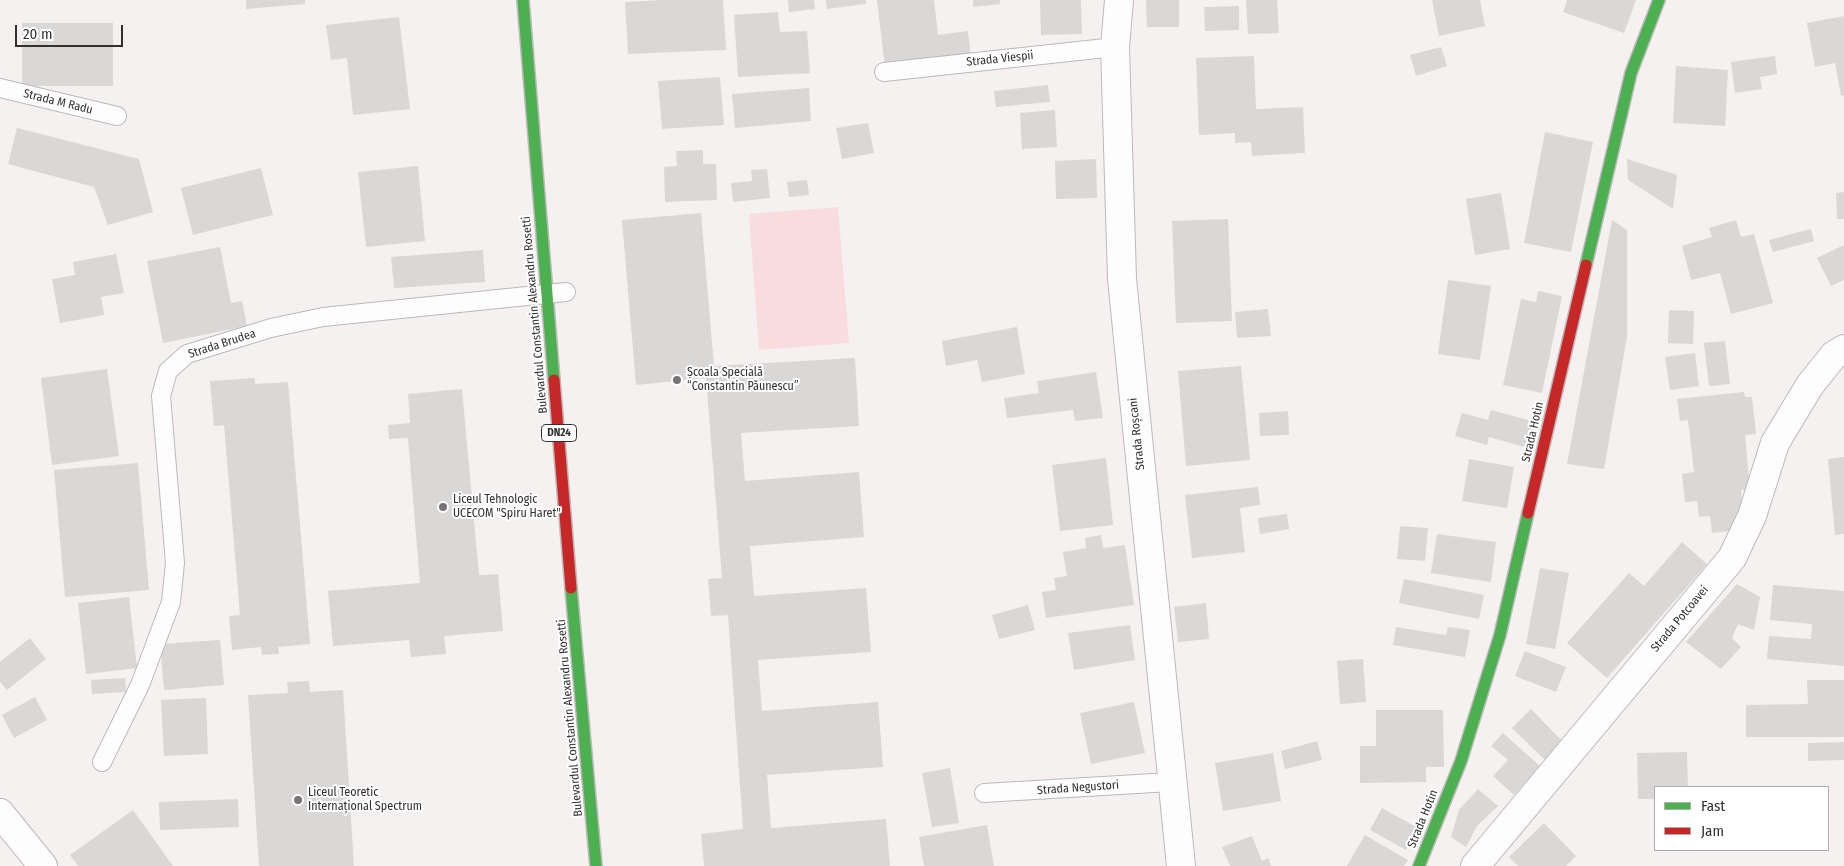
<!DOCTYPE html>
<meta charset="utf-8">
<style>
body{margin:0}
#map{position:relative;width:1844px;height:866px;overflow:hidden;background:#f6f1f1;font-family:"Fira Sans Condensed",sans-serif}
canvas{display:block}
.legend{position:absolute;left:1654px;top:786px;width:175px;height:65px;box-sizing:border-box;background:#fff;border:1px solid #aeacac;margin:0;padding:6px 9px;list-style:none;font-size:15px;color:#343030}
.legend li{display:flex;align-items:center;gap:10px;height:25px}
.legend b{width:25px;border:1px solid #aeacac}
.scale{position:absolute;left:15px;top:25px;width:108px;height:22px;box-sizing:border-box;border:2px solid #343030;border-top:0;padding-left:6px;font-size:15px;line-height:18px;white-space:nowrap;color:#343030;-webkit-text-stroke:4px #fff;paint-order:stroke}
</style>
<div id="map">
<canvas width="1844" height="866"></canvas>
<ul class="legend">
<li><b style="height:6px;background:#4caf50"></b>Fast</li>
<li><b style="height:6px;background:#c62828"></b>Jam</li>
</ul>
<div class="scale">20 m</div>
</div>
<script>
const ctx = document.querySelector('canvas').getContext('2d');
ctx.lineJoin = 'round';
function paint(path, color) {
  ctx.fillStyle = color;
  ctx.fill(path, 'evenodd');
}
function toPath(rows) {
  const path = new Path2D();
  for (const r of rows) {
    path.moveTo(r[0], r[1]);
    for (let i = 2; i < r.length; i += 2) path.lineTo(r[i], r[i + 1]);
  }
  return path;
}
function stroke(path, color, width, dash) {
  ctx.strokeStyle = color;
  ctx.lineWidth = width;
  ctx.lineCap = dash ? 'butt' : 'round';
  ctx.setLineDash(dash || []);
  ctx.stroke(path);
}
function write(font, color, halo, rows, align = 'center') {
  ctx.font = font + ' "Fira Sans Condensed",sans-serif';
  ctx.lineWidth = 4;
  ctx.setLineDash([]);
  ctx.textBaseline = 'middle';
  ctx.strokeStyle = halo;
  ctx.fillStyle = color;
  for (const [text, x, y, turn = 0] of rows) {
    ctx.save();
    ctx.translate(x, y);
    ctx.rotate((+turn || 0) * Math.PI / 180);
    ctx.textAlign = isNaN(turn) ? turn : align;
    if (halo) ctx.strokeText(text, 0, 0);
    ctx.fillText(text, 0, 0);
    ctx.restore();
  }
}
const green = toPath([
 [838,207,849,343,759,350,749,214]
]);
const building = toPath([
 [246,0,305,0,305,4,246,9],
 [662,0,723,0,726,50,628,54,625,2],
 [788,0,814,0,815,9,789,12],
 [826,0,866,0,866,4,827,9],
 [877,0,934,0,938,35,968,31,971,58,885,68],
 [973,0,1000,0,1000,4,973,7],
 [1040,0,1081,0,1082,34,1041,35],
 [1146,0,1179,0,1179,27,1147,27],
 [1246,0,1277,0,1279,33,1248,34],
 [1432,0,1480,0,1485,26,1439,36],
 [1567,0,1636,0,1624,33,1563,12],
 [1239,6,1239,30,1205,31,1204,7],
 [778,12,780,32,807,31,810,73,738,77,734,15],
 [1844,16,1844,95,1841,96,1835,63,1815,67,1807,23],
 [399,17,410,109,353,115,347,58,331,60,326,25],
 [22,23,113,23,113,86,22,86],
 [1441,47,1447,66,1416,76,1410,55],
 [1254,56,1256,109,1303,107,1305,153,1252,156,1251,142,1235,143,1235,133,1199,135,1196,58],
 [1775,56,1777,74,1760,77,1762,89,1735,93,1731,62],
 [1676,66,1728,70,1725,126,1673,123],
 [720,77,724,125,662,129,658,81],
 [1048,85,1050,102,996,107,994,91],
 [809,88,811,121,735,128,732,94],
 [1055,110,1057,147,1022,149,1020,113],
 [868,123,874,153,842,159,836,128],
 [17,128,139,159,153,212,108,225,94,187,8,164],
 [1545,132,1593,142,1571,252,1524,243],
 [703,150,703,164,716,164,717,200,665,202,664,167,677,166,676,151],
 [1096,159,1097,198,1056,199,1055,161],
 [1627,159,1677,175,1673,209,1628,180],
 [418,166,425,241,366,247,358,172],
 [261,168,273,215,193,235,181,188],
 [767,169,770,198,733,202,731,183,752,181,751,170],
 [807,180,809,195,789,197,787,182],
 [1844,192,1844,219,1837,219,1836,193],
 [1501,193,1510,249,1475,255,1466,199],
 [701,213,714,366,855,358,859,426,741,433,745,481,859,472,864,537,750,546,754,596,866,588,871,652,758,660,762,711,878,702,883,767,767,775,771,828,886,819,890,866,704,866,701,834,743,829,728,615,711,616,708,579,722,578,706,378,636,385,622,220],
 [1228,219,1232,321,1176,323,1172,221],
 [1612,220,1627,230,1627,337,1604,469,1567,464],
 [1736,220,1741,237,1754,234,1773,303,1731,314,1720,273,1691,280,1682,246,1712,237,1709,228],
 [1811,229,1814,241,1773,252,1769,240],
 [1844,245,1844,280,1831,286,1817,258],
 [220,247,231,303,242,301,247,326,163,343,147,261],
 [483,250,485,282,394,288,391,257],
 [116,254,124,293,101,297,104,315,60,323,52,279,75,275,73,262],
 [1448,280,1491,286,1480,360,1438,354],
 [1538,291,1562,296,1542,393,1503,385,1521,299,1536,302],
 [1268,309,1271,336,1237,338,1235,312],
 [1669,310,1694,311,1693,344,1668,343],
 [1017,327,1025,374,982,382,977,360,946,366,942,341],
 [1725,341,1730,384,1709,386,1704,343],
 [1695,353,1699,386,1670,390,1665,357],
 [1241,366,1250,460,1186,466,1178,371],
 [107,369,119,456,52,465,41,378],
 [1096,372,1103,418,1075,421,1073,410,1007,418,1004,398,1039,393,1037,381],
 [255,378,255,384,288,382,310,644,278,647,279,654,262,655,261,647,232,650,229,616,240,615,224,425,214,426,210,381],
 [462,389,479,575,498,574,503,631,444,636,446,654,411,657,409,640,333,646,328,591,420,583,408,438,389,439,388,425,410,423,408,394],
 [1744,392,1745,397,1752,397,1756,434,1745,435,1750,489,1741,490,1745,529,1712,533,1710,516,1699,517,1697,501,1685,502,1682,474,1694,472,1688,420,1680,421,1677,399],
 [1491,410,1535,422,1528,448,1489,437,1487,445,1455,436,1462,413,1488,420],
 [1288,411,1289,435,1260,436,1259,413],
 [1844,457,1844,534,1835,535,1828,459],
 [1106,458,1113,525,1060,531,1052,465],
 [1469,459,1514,467,1507,508,1462,501],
 [138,463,149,590,65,597,54,470],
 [1258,487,1260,505,1240,508,1245,552,1192,558,1185,495],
 [1287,514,1289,529,1260,534,1258,518],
 [1400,526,1428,528,1425,561,1397,559],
 [1437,534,1496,542,1491,582,1431,573],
 [1101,535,1103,548,1125,545,1134,605,1046,618,1042,592,1056,590,1054,578,1067,576,1063,552,1086,548,1085,538],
 [1682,542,1707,564,1607,678,1567,643,1629,573,1644,586],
 [1540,568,1569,573,1555,649,1526,644],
 [1404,579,1484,595,1479,619,1399,603],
 [1737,584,1760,597,1754,630,1738,624,1732,638,1741,647,1721,669,1686,642],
 [1773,585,1844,591,1844,666,1767,659,1769,636,1811,639,1812,624,1770,620],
 [129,597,137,668,86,674,78,603],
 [1206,603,1209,639,1178,642,1174,607],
 [1028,605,1035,630,999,639,992,615],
 [1130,625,1135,660,1074,670,1068,633],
 [1396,627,1446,635,1448,627,1470,630,1465,657,1393,645],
 [30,638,46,659,7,690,0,682,0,662],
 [220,640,224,685,164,690,160,644],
 [1525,651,1566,667,1556,692,1515,676],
 [1363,659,1366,702,1340,704,1337,661],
 [125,678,126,692,92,694,91,680],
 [1807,680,1844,680,1844,737,1746,737,1746,705,1808,704],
 [309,681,310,692,343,690,354,866,259,866,248,695,288,693,287,682],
 [35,697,47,720,14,738,2,715],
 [206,698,208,754,164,756,161,700],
 [1134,702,1145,753,1091,764,1080,713],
 [1531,709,1569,748,1551,766,1512,728],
 [1376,710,1443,710,1444,767,1426,767,1426,782,1360,783,1360,746,1376,746],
 [1503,733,1540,766,1514,795,1493,776,1508,760,1491,746],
 [1317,741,1322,760,1285,769,1281,751],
 [1844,742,1844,760,1808,761,1808,743],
 [1687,752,1688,787,1655,787,1655,799,1638,799,1637,753],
 [1273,753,1281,801,1223,811,1215,763],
 [950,768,959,823,932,827,922,773],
 [1478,789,1498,806,1477,826,1466,847,1451,837,1459,810],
 [238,799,239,827,160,830,159,802],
 [1382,808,1418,828,1406,850,1370,830],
 [133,810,173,866,78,866,70,855],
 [1544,823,1576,856,1566,866,1518,866,1509,857],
 [987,825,994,866,924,866,919,837],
 [1365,835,1408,860,1404,866,1347,866],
 [1252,836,1262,861,1268,858,1271,866,1230,866,1222,847]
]);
const lane = toPath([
 [884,72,1115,47],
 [0,88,117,116],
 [102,762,140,685,171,602,175,563,161,396,168,371,187,354,271,328,323,317,566,292],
 [984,793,1171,782]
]);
const street = toPath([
 [1119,0,1115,47,1122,279,1181,866],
 [0,813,43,866],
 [1475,866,1732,558,1752,516,1775,443,1810,385,1834,355,1844,349]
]);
const fast = toPath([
 [523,0,554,380],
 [1586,265,1631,73,1659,0],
 [571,588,596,866],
 [1419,866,1461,761,1500,635,1528,513]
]);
const jam = toPath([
 [554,380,571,588],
 [1528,513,1586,265]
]);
const markers = [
 [677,380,5,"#787474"],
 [443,507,5,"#787474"],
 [298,800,5,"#787474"]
];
const shields = [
 [559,433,35]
];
const shieldNames = [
 ["DN24",559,433]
];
const streetNames = [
 ["Strada Viespii",1000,59,-6],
 ["Strada M Radu",58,102,14],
 ["Bulevardul Constantin Alexandru Rosetti",535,315,-95],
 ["Strada Brudea",222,344,-18],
 ["Strada Hotin",1533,432,-77],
 ["Strada Roșcani",1137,434,-96],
 ["Strada Potcoavei",1680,619,-50],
 ["Bulevardul Constantin Alexandru Rosetti",570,718,-95],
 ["Strada Negustori",1078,788,-4],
 ["Strada Hotin",1423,819,-68]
];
const poiNames = [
 ["Școala Specială",687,373],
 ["“Constantin Păunescu”",687,387],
 ["Liceul Tehnologic",453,500],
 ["UCECOM \"Spiru Haret\"",453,514],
 ["Liceul Teoretic",308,793],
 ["Internațional Spectrum",308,807]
];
paint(green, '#f8dcde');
paint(building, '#dad7d7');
stroke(lane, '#bdb8b9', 20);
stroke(street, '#bdb8b9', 30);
stroke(fast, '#bdb8b9', 14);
stroke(jam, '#bdb8b9', 14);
stroke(lane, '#fefdfd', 18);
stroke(street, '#fefdfd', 28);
stroke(fast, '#4caf50', 11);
stroke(jam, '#c62828', 11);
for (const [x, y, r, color] of markers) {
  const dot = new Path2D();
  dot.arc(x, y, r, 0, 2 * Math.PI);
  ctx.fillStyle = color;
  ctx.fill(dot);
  stroke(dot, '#fff', 2);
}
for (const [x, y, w] of shields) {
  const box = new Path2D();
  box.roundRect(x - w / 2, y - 8.5, w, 17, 4);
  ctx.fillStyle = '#fff';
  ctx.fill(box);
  stroke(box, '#343030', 1);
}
write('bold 11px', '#343030', null, shieldNames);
write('12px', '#343030', '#fff', streetNames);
write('12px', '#343030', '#fff', poiNames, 'left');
</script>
